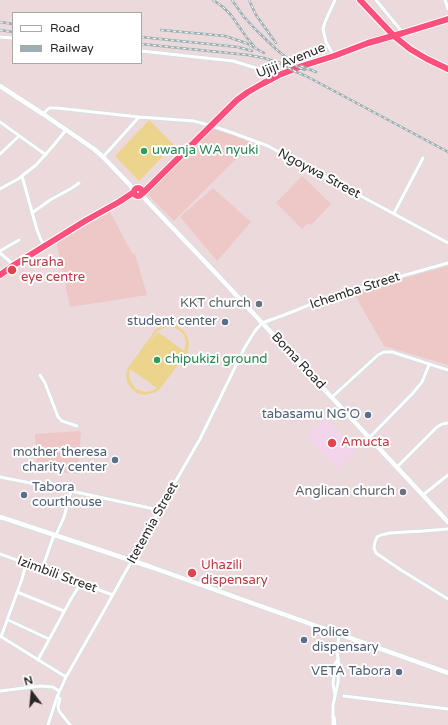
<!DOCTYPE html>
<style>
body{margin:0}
#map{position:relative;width:448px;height:725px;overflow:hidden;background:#ecd9db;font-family:"Varela Round",sans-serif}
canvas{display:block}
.legend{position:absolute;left:12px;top:12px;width:130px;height:52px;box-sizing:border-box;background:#fff;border:1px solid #a9a9a9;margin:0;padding:5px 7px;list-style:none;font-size:12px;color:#282828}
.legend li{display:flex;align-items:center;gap:8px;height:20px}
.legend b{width:20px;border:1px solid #a9a9a9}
.north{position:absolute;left:12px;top:673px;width:40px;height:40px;-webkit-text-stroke:3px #fff;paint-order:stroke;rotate:344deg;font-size:11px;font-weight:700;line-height:16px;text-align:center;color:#282828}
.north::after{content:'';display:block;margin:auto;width:14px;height:18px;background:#282828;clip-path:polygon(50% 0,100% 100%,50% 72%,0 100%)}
</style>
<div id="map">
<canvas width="448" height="725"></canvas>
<ul class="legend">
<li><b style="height:5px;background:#fff"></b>Road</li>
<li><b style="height:5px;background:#9cb0b4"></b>Railway</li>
</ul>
<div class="north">N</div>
</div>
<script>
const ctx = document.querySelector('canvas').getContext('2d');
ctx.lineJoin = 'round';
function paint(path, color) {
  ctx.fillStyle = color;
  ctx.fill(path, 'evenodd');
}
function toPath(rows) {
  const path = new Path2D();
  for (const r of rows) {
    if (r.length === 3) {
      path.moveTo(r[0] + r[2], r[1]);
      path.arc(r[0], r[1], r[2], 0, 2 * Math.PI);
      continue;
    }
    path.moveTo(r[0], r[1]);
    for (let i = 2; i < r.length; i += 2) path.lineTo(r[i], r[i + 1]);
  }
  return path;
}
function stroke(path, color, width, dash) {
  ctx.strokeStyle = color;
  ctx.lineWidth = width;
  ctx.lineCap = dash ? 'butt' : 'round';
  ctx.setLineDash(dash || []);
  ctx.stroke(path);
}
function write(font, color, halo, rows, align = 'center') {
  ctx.font = font + ' "Varela Round",sans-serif';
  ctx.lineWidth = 4;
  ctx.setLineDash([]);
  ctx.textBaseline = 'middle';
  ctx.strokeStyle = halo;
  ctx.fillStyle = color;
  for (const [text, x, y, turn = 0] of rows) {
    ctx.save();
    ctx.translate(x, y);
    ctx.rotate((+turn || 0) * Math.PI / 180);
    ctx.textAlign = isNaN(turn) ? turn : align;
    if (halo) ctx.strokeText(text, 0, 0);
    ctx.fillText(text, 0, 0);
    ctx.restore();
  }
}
const education = toPath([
 [212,128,253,142,174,221,146,193],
 [302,176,331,204,311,225,308,223,302,229,276,203],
 [213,188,251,222,217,261,180,217],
 [110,212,132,253,135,254,147,295,70,307,57,245,58,242],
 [448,266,448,365,384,346,353,292],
 [81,431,78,474,37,469,35,434]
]);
const medical = toPath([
 [326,418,356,451,337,468,307,436]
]);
const pitch = toPath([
 [149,120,174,145,139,181,115,156],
 [170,324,178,326,184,331,186,334,188,338,189,345,187,353,159,390,156,392,149,394,145,395,137,393,131,388,127,381,126,374,128,368,156,329,162,325],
 [166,327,173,327,179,330,184,335,186,342,184,352,168,373,184,351,158,332,148,344,157,331],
 [130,369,157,388,152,391,145,392,136,389,130,380,129,374]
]);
const street = toPath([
 [376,0,403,33],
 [445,0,448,9],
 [0,37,13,38],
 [141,51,233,61,279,75],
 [334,56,326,42,323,29,325,22,335,0],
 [43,114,49,108,57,108,139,117,194,121,212,126,233,133,268,146,448,243],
 [0,122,46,155],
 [0,154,19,136],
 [103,157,139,117],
 [22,176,37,230,41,240,45,246],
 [0,189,18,179,36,165,53,146,66,130],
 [32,213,50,200,72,188,79,183],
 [394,213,423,158],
 [0,251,19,240],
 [0,253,14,265],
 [40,375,45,383,58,417,62,421,77,426],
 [332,397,378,355,384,352,392,352,448,370],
 [369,438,413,393,422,382,429,365],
 [397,467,437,427,442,424,448,423],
 [0,477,71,491,159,510],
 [423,495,448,475],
 [448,529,423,531,390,533,381,535,377,537,375,542,374,548,376,553,401,570,448,599],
 [56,535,64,517,71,491],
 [0,554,113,595],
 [42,569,54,535],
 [17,592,64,611],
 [8,620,49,639],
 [0,636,66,677],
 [1,637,22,579,26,564],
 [38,660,71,599,81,583],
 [0,691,41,686,53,687,59,691],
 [335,696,333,684,335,664,338,659],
 [344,696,448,709],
 [57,697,59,698,60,699,58,706,59,711,70,725],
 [334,717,335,725],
 [48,725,57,697,66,677,106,607,130,564,147,535,159,510,200,439,245,347,255,331,262,323,292,312,316,302,349,291,448,263],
 [333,725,333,705,338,683,339,664,337,652,339,634]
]);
const secondary = toPath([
 [0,86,43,114,94,149,103,157,129,184,134,191],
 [142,195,146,200,210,267,448,522],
 [0,517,151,567,448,673]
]);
const highway = toPath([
 [360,0,394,36,410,49,427,59,448,69],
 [138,192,4],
 [143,193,237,100,248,92,262,84,279,75,302,66,334,56,368,43,403,33,448,19],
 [0,275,14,265,85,221,119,202,134,192]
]);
const rail = toPath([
 [213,0,223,7,231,15,247,38,254,46],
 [232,0,244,17,257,31,277,50,298,67,305,70],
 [249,0,256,15,276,43],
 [0,22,13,24],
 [0,30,13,32],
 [161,30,225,36,246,43,264,53],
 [141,37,238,47,252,51],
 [141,44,248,55,264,58,280,63,292,70,306,76,448,152],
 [301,66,316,72]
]);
const markers = [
 [144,151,4,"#2e9e5b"],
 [12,270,5,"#e0444e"],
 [259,304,4,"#6b7280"],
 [225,322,4,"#5c6f8a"],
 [157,360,4,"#2e9e5b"],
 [368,415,4,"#5c6f8a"],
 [332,443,5,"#e0444e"],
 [115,460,4,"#5c6f8a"],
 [403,492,4,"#6b7280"],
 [24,495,4,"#5c6f8a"],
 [192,573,5,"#e0444e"],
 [304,640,4,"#5c6f8a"],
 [399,672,4,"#5c6f8a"]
];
const streetNames = [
 ["Ujiji Avenue",291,61,-22],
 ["Ngoywa Street",319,174,28],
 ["Ichemba Street",355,291,-18],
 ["Boma Road",298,361,47],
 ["Itetemia Street",153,523,-61],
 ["Izimbili Street",57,575,20]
];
const leisureNames = [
 ["uwanja WA nyuki",152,151],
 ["chipukizi ground",165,360]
];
const healthNames = [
 ["Furaha",21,263],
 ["eye centre",21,278],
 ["Amucta",341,443],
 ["Uhazili",201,566],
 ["dispensary",201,581]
];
const worshipNames = [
 ["KKT church",251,304],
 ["Anglican church",395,492]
];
const serviceNames = [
 ["student center",217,322],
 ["tabasamu NG'O",360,415],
 ["mother theresa",107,453],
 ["charity center",107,468],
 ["Tabora",32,488,"left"],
 ["courthouse",32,503,"left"],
 ["Police",312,633,"left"],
 ["dispensary",312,648,"left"],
 ["VETA Tabora",391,672]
];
paint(education, '#eec7c7');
paint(medical, '#f3d5eb');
paint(pitch, '#edd48d');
stroke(street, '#cee0e2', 4.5);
stroke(secondary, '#cee0e2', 6);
stroke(highway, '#fff', 8);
stroke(street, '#fff', 3);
stroke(secondary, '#fff', 4.5);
stroke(highway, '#ff507d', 6);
stroke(rail, '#9cb0b4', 2.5);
stroke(rail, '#fff', 1, [3]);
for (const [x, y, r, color] of markers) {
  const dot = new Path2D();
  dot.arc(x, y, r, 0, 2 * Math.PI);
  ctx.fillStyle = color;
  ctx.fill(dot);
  stroke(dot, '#fff', 1.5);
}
write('13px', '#282828', '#fff', streetNames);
write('13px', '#27864d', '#fff', leisureNames, 'left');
write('13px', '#be3a42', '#fff', healthNames, 'left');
write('13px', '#5b616d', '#fff', worshipNames, 'right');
write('13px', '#4e5e75', '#fff', serviceNames, 'right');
</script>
